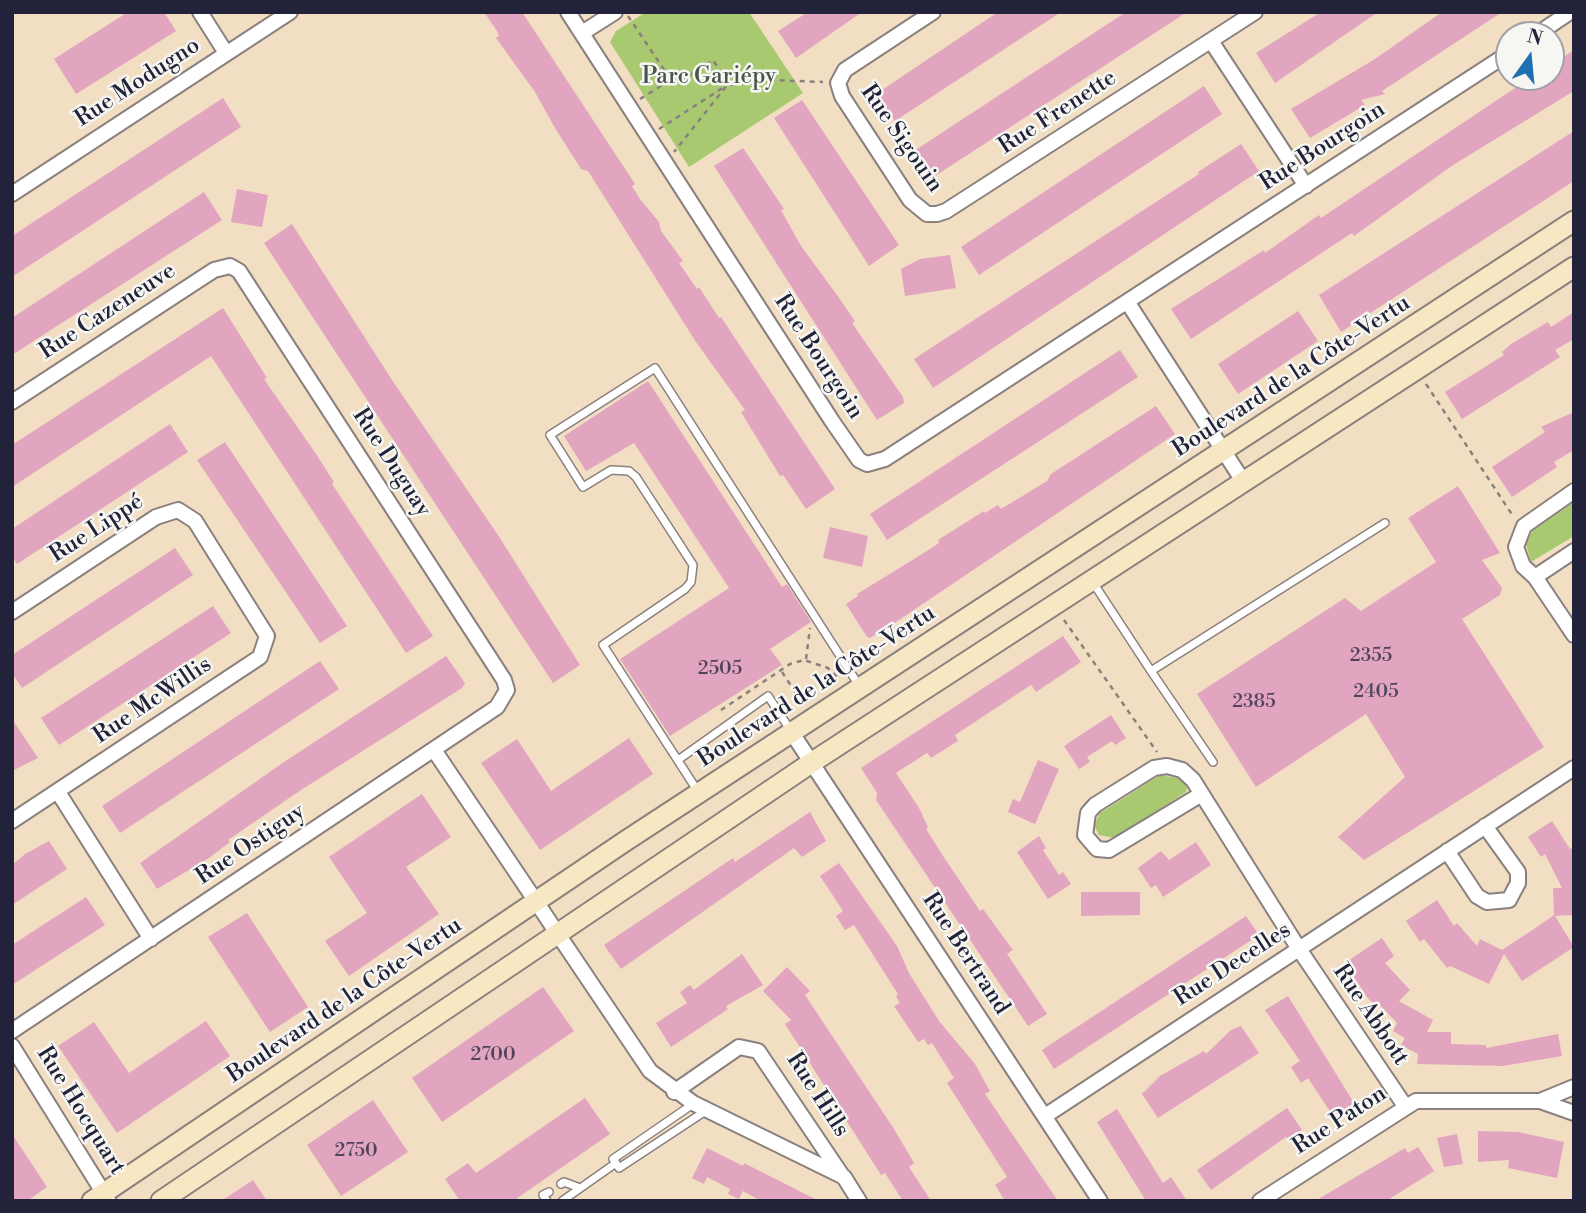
<!DOCTYPE html>
<meta charset="utf-8">
<style>
body{margin:0}
#map{position:relative;width:1586px;height:1213px;overflow:hidden;background:#f2dec2;font-family:"Libre Bodoni",serif}
canvas{display:block}
.frame{position:absolute;inset:0;border:14px solid #22223b;pointer-events:none}
.north{position:absolute;left:1495px;top:21px;width:70px;height:70px;box-sizing:border-box;background:#f6f6f2;border:2px solid #a1a1a9;border-radius:50%;rotate:15deg;font-size:19px;font-weight:700;line-height:28px;text-align:center;color:#22223b}
.north::after{content:'';display:block;margin:auto;width:24px;height:32px;background:#1f6fb2;clip-path:polygon(50% 0,100% 100%,50% 72%,0 100%)}
</style>
<div id="map">
<canvas width="1586" height="1213"></canvas>
<div class="frame"></div>
<div class="north">N</div>
</div>
<script>
const ctx = document.querySelector('canvas').getContext('2d');
ctx.lineJoin = 'round';
function paint(path, color) {
  ctx.fillStyle = color;
  ctx.fill(path, 'evenodd');
}
function toPath(rows) {
  const path = new Path2D();
  for (const r of rows) {
    path.moveTo(r[0], r[1]);
    for (let i = 2; i < r.length; i += 2) path.lineTo(r[i], r[i + 1]);
  }
  return path;
}
function stroke(path, color, width, dash) {
  ctx.strokeStyle = color;
  ctx.lineWidth = width;
  ctx.lineCap = dash ? 'butt' : 'round';
  ctx.setLineDash(dash || []);
  ctx.stroke(path);
}
function write(font, color, halo, rows, align = 'center') {
  ctx.font = font + ' "Libre Bodoni",serif';
  ctx.lineWidth = 5;
  ctx.setLineDash([]);
  ctx.textBaseline = 'middle';
  ctx.strokeStyle = halo;
  ctx.fillStyle = color;
  for (const [text, x, y, turn = 0] of rows) {
    ctx.save();
    ctx.translate(x, y);
    ctx.rotate((+turn || 0) * Math.PI / 180);
    ctx.textAlign = isNaN(turn) ? turn : align;
    if (halo) ctx.strokeText(text, 0, 0);
    ctx.fillText(text, 0, 0);
    ctx.restore();
  }
}
const green = toPath([
 [646,12,749,12,803,93,689,167,610,42,616,31],
 [1574,502,1574,536,1531,562,1526,544,1533,530],
 [1160,775,1182,779,1188,785,1186,792,1115,838,1099,835,1094,825,1100,813]
]);
const building = toPath([
 [128,12,164,12,176,31,76,94,54,59],
 [484,12,522,12,635,184,632,186,640,199,659,222,661,231,683,261,679,263,697,289,699,287,719,318,721,317,835,489,806,509,783,475,780,476,741,412,745,410,696,342,588,171,581,169,555,128,535,92,496,38,499,36,497,31],
 [808,12,862,12,796,58,778,31],
 [998,12,1061,12,895,121,876,94],
 [1126,12,1187,12,932,178,914,151],
 [1321,12,1378,12,1275,83,1256,53],
 [1442,12,1502,12,1382,91,1385,94,1361,100,1365,105,1310,138,1291,109,1375,59],
 [1574,50,1574,91,1453,165,1354,236,1352,233,1191,339,1171,309,1264,250,1265,253,1319,215,1321,218,1518,86,1533,77,1551,77,1551,65],
 [1204,86,1222,114,979,275,961,247],
 [223,98,241,127,12,277,12,236],
 [802,100,899,245,869,266,774,118],
 [1574,131,1574,181,1341,332,1319,295],
 [1241,144,1259,171,933,388,914,359,1199,174,1198,172],
 [743,148,784,209,781,210,801,246,837,295,855,321,852,323,903,397,904,403,877,420,714,166],
 [237,189,268,195,262,227,231,222],
 [204,192,222,220,12,355,12,318],
 [292,224,392,380,498,535,580,665,553,683,264,243],
 [950,255,956,288,905,296,901,269,920,259],
 [223,308,267,378,264,379,316,454,334,482,332,484,433,636,406,653,211,356,12,487,12,445],
 [1298,311,1318,341,1238,394,1218,364],
 [1574,312,1574,339,1555,350,1560,357,1462,419,1445,392,1504,355,1502,352,1511,344,1548,322,1551,327],
 [1120,350,1138,377,887,540,870,514],
 [648,381,782,587,787,584,811,622,770,649,782,665,670,736,620,659,729,588,634,443,586,471,564,436],
 [1156,406,1175,434,893,624,870,638,867,637,846,604,858,596,857,594,927,551,939,543,938,540,984,511,985,513,998,505,1001,509,1047,481,1051,474],
 [1574,412,1574,450,1554,462,1557,467,1512,497,1492,467,1545,432,1541,427],
 [170,424,188,452,17,564,12,556,12,529],
 [225,442,347,626,320,643,197,460],
 [1458,486,1500,553,1482,560,1502,588,1500,595,1462,619,1544,747,1364,860,1338,837,1405,777,1366,714,1256,787,1197,694,1345,598,1361,611,1436,562,1408,518],
 [830,527,868,536,862,567,823,558],
 [175,548,193,575,22,688,12,673,12,655],
 [213,606,231,633,59,745,41,718],
 [1063,636,1081,662,1036,692,1031,685,955,735,958,741,931,758,927,753,896,773,919,808,928,827,926,829,943,856,980,911,983,909,1013,950,1007,954,1047,1014,1028,1026,876,800,877,793,861,768],
 [446,656,465,683,462,688,301,790,228,840,230,842,209,858,157,889,140,863,284,762],
 [320,661,339,689,120,833,102,806],
 [1111,715,1126,738,1115,745,1112,741,1087,757,1090,762,1079,769,1064,746],
 [12,719,38,758,12,771],
 [629,738,653,774,540,850,481,763,517,739,551,791],
 [1038,760,1059,769,1035,824,1008,812,1013,799,1020,802],
 [422,794,451,837,406,867,439,914,349,976,325,941,367,913,329,857],
 [810,812,826,841,802,857,794,848,621,969,604,945,733,858,735,862],
 [1552,821,1570,849,1574,847,1574,915,1555,916,1574,947,1522,981,1504,954,1489,984,1450,966,1447,968,1424,939,1420,942,1406,921,1437,900,1454,926,1457,923,1477,946,1480,939,1502,950,1534,929,1554,915,1553,888,1562,888,1545,854,1541,857,1528,837],
 [1039,836,1046,848,1043,850,1059,875,1063,872,1071,884,1048,899,1017,852],
 [49,841,67,869,12,905,12,865,25,854],
 [1196,842,1211,865,1163,897,1156,885,1151,888,1138,868,1161,851,1169,860],
 [839,863,897,946,909,973,939,1021,975,1064,990,1091,985,1094,1058,1201,1005,1201,995,1185,1007,1177,947,1083,954,1078,932,1043,928,1045,924,1039,918,1042,894,1006,900,1003,896,996,898,994,854,925,845,930,836,916,843,911,820,876],
 [1081,892,1140,892,1140,915,1081,916],
 [86,897,105,925,12,985,12,945],
 [247,913,308,1007,270,1032,208,937],
 [1246,916,1259,935,1054,1069,1042,1050],
 [1382,938,1394,956,1385,963,1410,990,1399,1001,1433,1020,1427,1032,1451,1032,1451,1044,1486,1045,1486,1048,1558,1034,1562,1056,1503,1066,1417,1064,1418,1054,1401,1045,1405,1038,1393,1031,1397,1023,1378,1003,1375,1006,1367,997,1345,963],
 [742,954,763,985,726,1006,728,1009,671,1047,656,1023,687,1003,680,992,690,985,694,990],
 [787,967,810,991,805,995,894,1129,914,1163,909,1167,931,1201,903,1201,885,1173,881,1175,785,1024,791,1020,763,991],
 [543,987,574,1031,442,1122,412,1078],
 [1288,996,1354,1103,1333,1116,1308,1078,1301,1083,1291,1067,1300,1061,1265,1010],
 [206,1021,230,1056,117,1133,58,1046,94,1022,129,1073],
 [1241,1026,1259,1053,1158,1118,1142,1094,1160,1076,1204,1051,1206,1054,1231,1030],
 [585,1098,610,1134,513,1201,460,1201,445,1179,468,1163,476,1173],
 [373,1100,408,1152,341,1196,307,1145],
 [1287,1108,1302,1130,1287,1139,1286,1137,1211,1190,1197,1170],
 [1117,1109,1163,1183,1171,1177,1187,1201,1146,1201,1097,1122],
 [1478,1131,1518,1132,1564,1142,1557,1178,1508,1168,1509,1160,1478,1162],
 [12,1134,47,1187,27,1201,12,1201],
 [1457,1134,1463,1164,1444,1167,1437,1138],
 [1418,1147,1434,1171,1386,1201,1315,1201,1405,1148,1408,1153],
 [707,1148,743,1166,744,1163,819,1201,761,1201,743,1191,739,1199,728,1194,730,1189,707,1177,704,1184,692,1178],
 [253,1180,267,1201,221,1201]
]);
const path = toPath([
 [628,16,671,80],
 [730,85,771,80,823,82],
 [640,99,677,76,681,81,713,60,728,84,674,152],
 [659,129,724,87],
 [1426,384,1513,516],
 [1064,620,1157,752],
 [806,659,810,628],
 [782,672,803,704],
 [721,710,790,664,804,660,828,668,840,680]
]);
const service = toPath([
 [1092,581,1151,671],
 [678,760,768,696,791,731],
 [1213,762,1151,671,1385,523],
 [697,790,603,645,685,589,691,582,693,565,636,477,629,471,611,470,583,487,550,435,655,368,860,687],
 [693,1104,613,1159,619,1168,707,1110],
 [561,1184,564,1182,580,1188],
 [547,1201,543,1195,549,1192],
 [562,1201,616,1163]
]);
const minor = toPath([
 [200,12,226,53],
 [568,12,832,421,859,460,867,464,885,459,1509,53],
 [933,12,845,70,838,83,842,96,910,200,927,214,937,214,946,211,1255,12],
 [582,33,615,12],
 [1536,35,1570,12],
 [1211,41,1306,186],
 [12,194,290,12],
 [1128,303,1243,481],
 [12,402,214,270,230,266,239,271,504,680,507,690,497,707,12,1031],
 [1574,491,1524,526,1516,547,1523,566,1535,577,1574,635],
 [1535,577,1574,551],
 [12,612,156,517,178,510,195,521,267,636,260,657,12,821],
 [792,733,1100,1201],
 [434,750,650,1071,693,1103,844,1177,859,1201],
 [58,792,151,939],
 [1200,795,1109,850,1097,849,1085,835,1088,813,1095,805,1154,768,1167,766,1182,770,1193,780,1299,949,1405,1106],
 [1447,851,1477,896,1487,902,1509,900,1518,883,1518,872,1485,826],
 [12,1046,108,1200],
 [674,1092,739,1047,758,1051,843,1177],
 [1540,1101,1574,1113],
 [1045,1116,1574,768],
 [1260,1201,1416,1101,1540,1101,1574,1087]
]);
const secondary = toPath([
 [92,1201,627,840,1574,221],
 [161,1201,811,763,1574,267]
]);
const numberNames = [
 ["2355",1371,656],
 ["2505",720,669],
 ["2405",1376,692],
 ["2385",1254,702],
 ["2700",493,1055],
 ["2750",356,1151]
];
const parkNames = [
 ["Parc Gariépy",709,77]
];
const streetNames = [
 ["Rue Modugno",138,83,-33],
 ["Rue Frenette",1058,113,-33],
 ["Rue Sigouin",901,139,55],
 ["Rue Bourgoin",1323,147,-33],
 ["Rue Cazeneuve",108,312,-33],
 ["Rue Bourgoin",818,357,57],
 ["Boulevard de la Côte-Vertu",1292,377,-33],
 ["Rue Duguay",391,463,57],
 ["Rue Lippé",97,529,-33],
 ["Boulevard de la Côte-Vertu",817,687,-33],
 ["Rue McWillis",153,701,-34],
 ["Rue Ostiguy",251,845,-34],
 ["Rue Bertrand",965,954,57],
 ["Rue Decelles",1233,965,-33],
 ["Boulevard de la Côte-Vertu",345,1001,-34],
 ["Rue Abbott",1370,1015,56],
 ["Rue Hills",817,1095,57],
 ["Rue Hocquart",80,1111,58],
 ["Rue Paton",1340,1121,-33]
];
paint(green, '#a9c971');
paint(building, '#e2a5bf');
stroke(service, '#8a807e', 10);
stroke(minor, '#8a807e', 18);
stroke(secondary, '#8a807e', 23);
stroke(path, '#8a807e', 2.5, [5, 5]);
stroke(service, '#fff', 7);
stroke(minor, '#fff', 14);
stroke(secondary, '#f7e8c3', 19);
write('19px', '#52435c', null, numberNames);
write('23px', '#4a544b', '#f6f6f2', parkNames);
write('23px', '#22223b', '#f6f6f2', streetNames);
</script>
